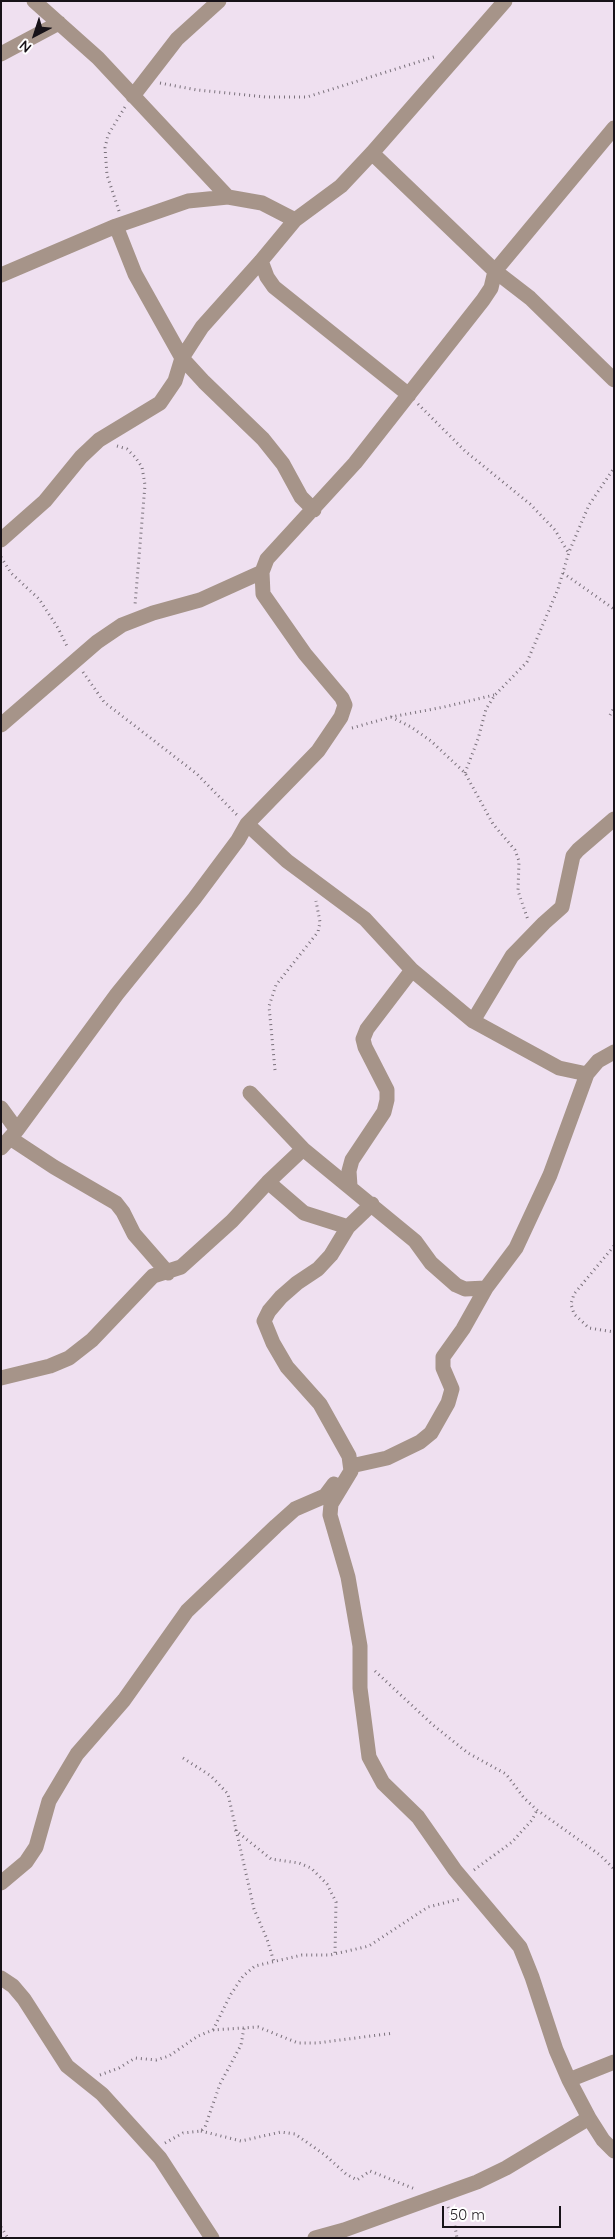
<!DOCTYPE html>
<style>
body{margin:0}
#map{position:relative;width:615px;height:2239px;overflow:hidden;background:#efe0f0;font-family:Quicksand,sans-serif}
canvas{display:block}
.frame{position:absolute;inset:0;border:2px solid #171218;pointer-events:none}
.north{position:absolute;left:10px;top:10px;width:50px;height:50px;-webkit-text-stroke:4px #fff;paint-order:stroke;rotate:220deg;font-size:14px;font-weight:700;line-height:20px;text-align:center;color:#171218}
.north::after{content:'';display:block;margin:auto;width:18px;height:22px;background:#171218;clip-path:polygon(50% 0,100% 100%,50% 72%,0 100%)}
.scale{position:absolute;left:442px;top:2206px;width:119px;height:22px;box-sizing:border-box;border:2px solid #171218;border-top:0;padding-left:6px;font-size:15px;line-height:18px;white-space:nowrap;color:#171218;-webkit-text-stroke:4px #fff;paint-order:stroke}
</style>
<div id="map">
<canvas width="615" height="2239"></canvas>
<div class="frame"></div>
<div class="north">N</div>
<div class="scale">50 m</div>
</div>
<script>
const ctx = document.querySelector('canvas').getContext('2d');
ctx.lineJoin = 'round';
function toPath(rows) {
  const path = new Path2D();
  for (const r of rows) {
    path.moveTo(r[0], r[1]);
    for (let i = 2; i < r.length; i += 2) path.lineTo(r[i], r[i + 1]);
  }
  return path;
}
function stroke(path, color, width, dash) {
  ctx.strokeStyle = color;
  ctx.lineWidth = width;
  ctx.lineCap = dash ? 'butt' : 'round';
  ctx.setLineDash(dash || []);
  ctx.stroke(path);
}
const path = toPath([
 [160,83,197,90,266,97,307,97,437,56],
 [119,211,107,175,105,148,108,135,125,107],
 [418,404,465,451,530,504,555,530,568,552],
 [117,446,127,449,135,457,142,467,145,485,135,605],
 [1,557,11,573,39,599,58,628,68,648],
 [563,573,614,609],
 [83,672,104,702,197,774,237,815],
 [610,715,614,708],
 [391,717,411,727,431,741,465,773,493,824,515,850,519,861,518,891,528,920],
 [352,728,391,717,444,707,494,695],
 [465,773,478,739,486,709,495,695,527,662,558,589,569,552,589,505,614,468],
 [275,1070,269,1006,276,985,318,932,320,922,316,901],
 [614,1246,574,1294,571,1304,574,1314,589,1328,614,1332],
 [375,1671,433,1725,468,1753,506,1774,524,1798,537,1810,600,1855,614,1869],
 [183,1758,211,1776,228,1794,254,1909,267,1939,274,1962],
 [235,1830,271,1859,299,1863,311,1868,327,1884,336,1902,335,1954],
 [474,1870,512,1842,532,1820,537,1810],
 [213,2030,231,1994,243,1976,255,1966,302,1955,330,1955,369,1946,428,1907,460,1899],
 [100,2075,119,2068,135,2058,156,2060,169,2056,198,2036,213,2030,258,2027,298,2043,317,2043,394,2033],
 [201,2131,241,2141,281,2132,295,2134,325,2155,346,2174,357,2180,370,2171,415,2189],
 [165,2143,183,2133,201,2131,205,2127,220,2084,241,2045,244,2028],
 [448,2207,454,2221,457,2238],
 [1,2227,8,2238]
]);
const minor = toPath([
 [34,1,98,58,228,197],
 [1,54,59,23],
 [133,96,177,39,219,1],
 [372,153,495,271,530,298,614,380],
 [116,226,135,274,182,358,204,382,263,439,283,464,301,497,314,510],
 [261,261,267,277,274,287,409,395],
 [1,275,116,226,188,201,228,197,262,203,295,220],
 [1,540,45,501,81,457,99,440,160,403,175,381,182,358,202,327,261,261,295,220,341,186,372,153,505,1],
 [1,725,97,642,122,625,153,613,200,600,262,572],
 [247,824,287,861,365,919,412,970,473,1021,559,1068,587,1074],
 [473,1021,512,956,544,923,562,907,573,856,578,850,614,819],
 [250,1093,303,1149,415,1241,431,1263,456,1285,465,1289,486,1288],
 [1,1108,17,1130],
 [10,1138,54,1167,116,1203,123,1212,134,1234,168,1273],
 [1,1148,17,1130,117,994,194,899,238,840,247,824,318,751,341,717,345,705,342,698,305,654,263,594,262,572,267,559,355,463,483,300,491,288,495,271,614,128],
 [268,1182,304,1213,348,1227],
 [350,1186,349,1171,352,1160,384,1112,387,1100,387,1090,365,1047,363,1039,367,1029,412,970],
 [372,1204,348,1227,331,1255,318,1269,297,1283,281,1297,269,1311,264,1321,273,1343,287,1367,320,1404,349,1456,351,1471,331,1504,330,1515,348,1577,360,1646,360,1688,369,1757,383,1783,418,1817,455,1870,520,1947,532,1977,556,2050,569,2080,589,2118,603,2140,614,2151],
 [1,1378,50,1366,69,1358,92,1340,153,1276,181,1267,232,1221,268,1182,303,1149],
 [351,1466,387,1458,420,1442,431,1433,448,1403,452,1389,443,1368,443,1357,463,1329,486,1288,516,1248,550,1175,587,1074,598,1061,614,1052],
 [1,1883,26,1862,36,1847,49,1801,77,1754,124,1700,187,1611,276,1526,295,1509,325,1496,334,1484],
 [1,1978,13,1986,24,1999,67,2066,102,2094,160,2158,212,2238],
 [569,2080,614,2062],
 [315,2238,344,2230,477,2182,506,2168,589,2118]
]);
stroke(path, '#7a717b', 3, [1, 4]);
stroke(minor, '#a69489', 15);
</script>
